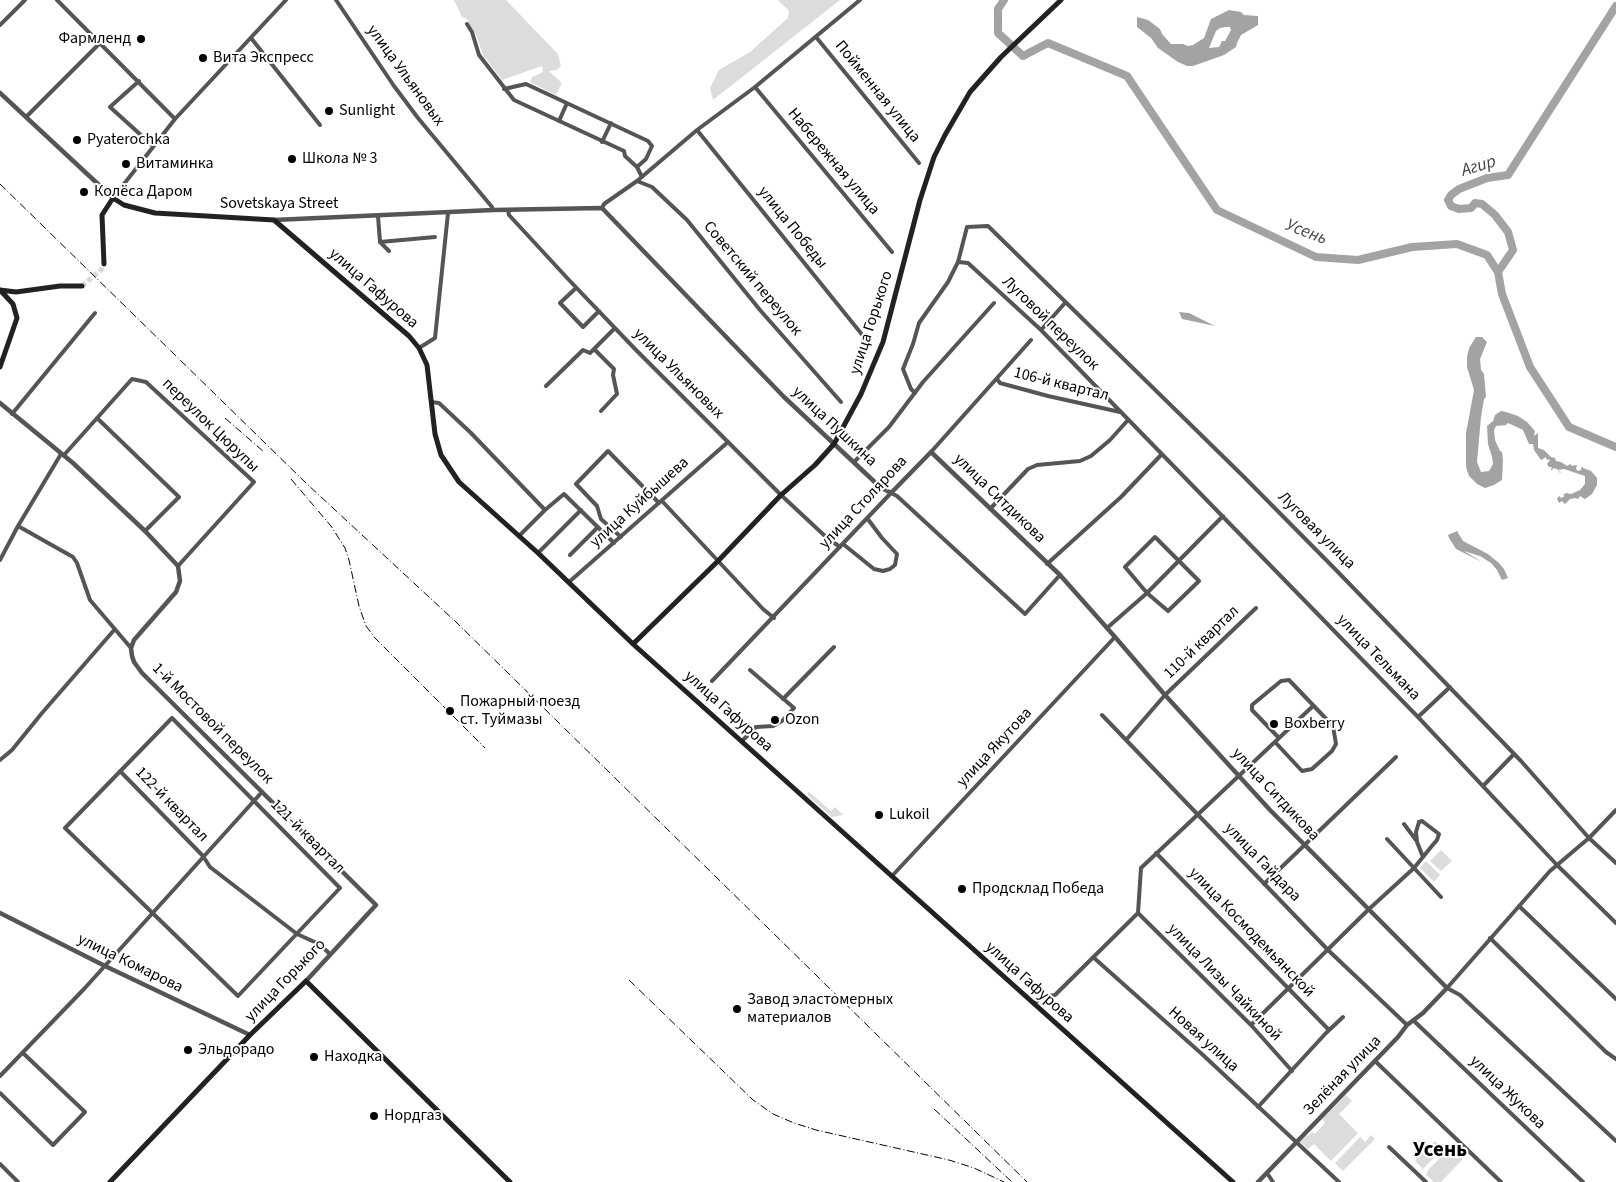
<!DOCTYPE html>
<meta charset="utf-8">
<style>
body{margin:0}
canvas{display:block;background:#fff}
</style>
<canvas width="1616" height="1182"></canvas>
<script>
const ctx = document.querySelector('canvas').getContext('2d');
ctx.lineJoin = 'round';
function paint(path, color) {
  ctx.fillStyle = color;
  ctx.fill(path, 'evenodd');
}
function toPath(rows) {
  const path = new Path2D();
  for (const r of rows) {
    path.moveTo(r[0], r[1]);
    for (let i = 2; i < r.length; i += 2) path.lineTo(r[i], r[i + 1]);
  }
  return path;
}
function stroke(path, color, width, dash) {
  ctx.strokeStyle = color;
  ctx.lineWidth = width;
  ctx.lineCap = dash ? 'butt' : 'round';
  ctx.setLineDash(dash || []);
  ctx.stroke(path);
}
function write(font, color, halo, rows, align = 'center') {
  ctx.font = font + ' "Source Sans 3",sans-serif';
  ctx.lineWidth = 4;
  ctx.setLineDash([]);
  ctx.textBaseline = 'middle';
  ctx.strokeStyle = halo;
  ctx.fillStyle = color;
  for (const [text, x, y, turn = 0] of rows) {
    ctx.save();
    ctx.translate(x, y);
    ctx.rotate((+turn || 0) * Math.PI / 180);
    ctx.textAlign = isNaN(turn) ? turn : align;
    if (halo) ctx.strokeText(text, 0, 0);
    ctx.fillText(text, 0, 0);
    ctx.restore();
  }
}
const green = toPath([
 [454,0,506,0,558,54,561,66,557,70,549,71,562,83,556,95,530,82,532,77,543,72,542,66,502,80,483,55,477,37,467,19,462,17],
 [778,0,840,0,713,100,710,88,719,70,750,52,788,18,789,11],
 [808,791,831,811,835,807,843,815,832,817,808,796],
 [1441,850,1452,861,1441,871,1430,861],
 [1426,861,1440,875,1434,882,1420,868],
 [1346,1095,1352,1101,1339,1114,1358,1133,1331,1161,1314,1144,1308,1149,1300,1142,1306,1136,1309,1135,1312,1132,1315,1134,1325,1123,1322,1119],
 [1371,1135,1375,1139,1343,1171,1335,1163,1360,1137,1365,1142],
 [1435,1141,1443,1148,1423,1169,1415,1161],
 [1453,1148,1462,1157,1462,1160,1441,1182,1434,1182,1426,1175,1428,1170,1449,1149]
]);
const water = toPath([
 [1229,10,1241,12,1244,15,1258,16,1258,25,1241,35,1237,43,1236,47,1224,55,1193,66,1187,66,1178,62,1158,48,1151,38,1137,27,1137,17,1148,20,1160,29,1162,34,1171,44,1183,44,1188,46,1193,45,1204,38,1211,19],
 [1226,27,1230,27,1231,30,1225,41,1222,41,1219,47,1209,48,1216,31,1220,28],
 [1179,312,1189,313,1215,326,1182,319],
 [1476,337,1482,337,1487,342,1480,359,1481,370,1484,374,1486,397,1484,399,1481,417,1477,462,1481,472,1489,471,1493,464,1492,457,1488,444,1487,426,1493,421,1495,415,1501,411,1506,412,1518,416,1527,422,1535,431,1534,436,1538,433,1538,448,1544,450,1551,457,1555,458,1556,461,1561,462,1567,466,1570,464,1572,466,1577,465,1576,469,1578,471,1581,470,1582,466,1583,468,1591,471,1597,478,1597,485,1592,494,1585,499,1580,496,1578,499,1575,498,1570,499,1565,504,1562,501,1559,503,1557,499,1559,496,1561,498,1565,496,1563,495,1566,493,1571,494,1580,490,1585,484,1585,476,1564,469,1558,470,1561,473,1568,474,1560,473,1557,469,1553,468,1552,471,1551,469,1552,467,1549,467,1547,464,1550,460,1546,459,1546,457,1541,460,1534,450,1533,444,1529,444,1523,430,1508,423,1506,425,1496,426,1494,430,1495,440,1500,451,1502,452,1503,460,1502,480,1494,485,1485,488,1477,484,1469,476,1466,467,1466,433,1474,390,1467,367,1467,357,1469,348],
 [1457,531,1463,541,1488,554,1499,563,1504,569,1508,578,1502,580,1497,570,1491,563,1480,556,1464,551,1482,562,1456,549,1449,538,1448,535]
]);
const river = toPath([
 [1004,0,998,9,998,33,1023,56,1048,43,1127,76,1217,210,1316,257,1358,260,1412,247,1457,244,1487,255,1498,272,1502,294,1530,367,1569,427,1616,447],
 [1498,272,1513,250,1508,232,1495,215,1482,204,1475,203,1471,208,1459,209,1451,206,1448,200,1451,195,1459,189,1487,178,1508,175,1616,6]
]);
const secondaryTunnel = toPath([
 [82,286,102,269,104,264]
]);
const minor = toPath([
 [57,0,175,119],
 [336,0,394,86,418,118,492,207,493,210],
 [467,24,472,32,479,55,514,100,624,151,625,156,637,167,642,177],
 [0,25,25,0],
 [816,37,919,163],
 [251,38,320,125],
 [139,81,110,107,153,146],
 [755,87,892,252],
 [504,89,526,84,648,141,652,146,646,159,637,167],
 [26,117,100,43],
 [559,121,567,103],
 [697,130,868,342],
 [602,142,611,123],
 [637,181,652,187,687,220,760,310,841,402],
 [113,198,175,119,286,0],
 [602,208,604,204,637,181,697,130,755,87,860,0],
 [508,210,509,215,569,280,636,350,781,495,826,537,840,547],
 [378,216,380,242,435,237],
 [380,242,389,251],
 [958,262,968,263,1041,330,1418,717,1557,865,1616,923],
 [576,288,560,303,583,327,599,311],
 [1041,330,1065,303],
 [419,348,435,338,448,213],
 [594,349,614,369,613,375,617,394,601,411],
 [997,379,1000,383,1048,396,1120,412],
 [546,386,583,350,590,353,615,328],
 [915,393,911,389,903,369,913,344,919,323,948,282,958,262,967,227,988,226,1244,477,1336,570,1521,761,1589,838,1616,863],
 [431,402,439,403,471,433,545,510,519,536],
 [12,414,95,313],
 [97,418,179,497,145,531],
 [931,452,1031,340],
 [64,455,132,379,146,382,254,482,178,566],
 [854,462,889,427,923,382,994,303],
 [662,501,763,609,774,618],
 [990,509,1028,469,1037,465,1080,461,1091,456,1110,440,1128,420],
 [545,510,564,494,614,543],
 [18,526,73,557,77,563,90,600,131,648],
 [621,537,601,519,597,506,576,484,608,451,659,503],
 [1155,537,1199,581,1168,611,1147,593,1125,567,1155,537],
 [843,544,874,569,883,571,890,569,895,565,897,554,882,538,867,518],
 [538,553,581,510],
 [570,555,598,527],
 [0,560,18,526,61,454],
 [1047,564,1121,497,1162,454],
 [569,582,728,442],
 [1107,628,1147,593,1223,516],
 [712,681,891,493,897,496,1025,614,1060,575],
 [783,699,834,647],
 [1102,715,1328,950,1407,1025],
 [1418,717,1450,687],
 [172,718,340,888,238,996,65,828,172,718],
 [1126,740,1165,695,1256,608],
 [742,741,756,727,773,726,782,721,794,708,750,670],
 [1275,742,1302,771,1312,769,1332,751,1336,744,1333,726,1289,680,1281,681,1252,705,1252,710,1279,738],
 [0,760,12,750,42,713,115,629],
 [120,771,203,856,210,867,297,934,319,944,330,954],
 [1483,786,1514,754],
 [1616,810,1589,838,1550,871,1447,988,1460,995,1616,1141],
 [1404,824,1416,840],
 [1387,839,1441,897],
 [1156,853,1329,1030],
 [892,876,1115,637],
 [1264,884,1396,757],
 [1519,906,1616,999],
 [1138,913,1251,1025,1292,1071],
 [1490,938,1606,1052,1616,1059],
 [1093,957,1203,1055,1339,1182],
 [1034,1004,1041,997,1055,995,1138,913,1141,868,1313,706],
 [1414,1021,1583,1182],
 [1251,1025,1368,910,1414,868,1431,847,1437,840,1439,834,1422,821,1419,822,1416,832,1417,842,1423,857],
 [1375,1061,1501,1182],
 [0,1076,84,989,262,792],
 [0,1093,53,1145,85,1112,23,1053],
 [1258,1107,1326,1033,1343,1017],
 [1389,1147,1426,1182],
 [0,1164,18,1182],
 [1267,1173,1273,1182]
]);
const tertiary = toPath([
 [0,93,113,198],
 [274,220,493,210,602,208,784,397,879,486,891,493,931,452,1060,575,1115,637,1165,695,1270,810,1447,988,1423,1013,1407,1025,1398,1037,1258,1182],
 [0,403,73,463,145,531,178,566,180,581,176,592,134,640,131,648,132,656,134,662,142,673,376,905,306,981],
 [0,913,105,966,250,1035]
]);
const secondary = toPath([
 [104,264,102,215,113,198,124,205,155,213,274,220,409,336,419,348,427,365,435,434,441,455,459,482,538,553,633,644,1233,1182],
 [0,290,13,304,17,318,0,367],
 [0,290,16,292,60,286,82,286],
 [633,644,718,561,781,495,815,465,834,444,861,394,883,342,920,200,934,157,945,135,970,92,1001,57,1061,0],
 [110,1182,250,1035,306,981,510,1182]
]);
const rail = toPath([
 [0,184,307,484,456,622,1027,1182],
 [225,418,264,452],
 [291,479,331,526,345,548,349,560,359,606,366,626,375,638,485,748],
 [629,980,753,1100,773,1114,794,1123,816,1130,949,1160,974,1168,1004,1182],
 [934,1109,1012,1182]
]);
const markers = [
 [141,39,5,"#000"],
 [203,58,5,"#000"],
 [329,111,5,"#000"],
 [77,140,5,"#000"],
 [292,159,5,"#000"],
 [126,164,5,"#000"],
 [84,192,5,"#000"],
 [450,711,5,"#000"],
 [775,720,5,"#000"],
 [1274,724,5,"#000"],
 [879,815,5,"#000"],
 [962,889,5,"#000"],
 [737,1009,5,"#000"],
 [188,1050,5,"#000"],
 [314,1057,5,"#000"],
 [374,1116,5,"#000"]
];
const poiNames = [
 ["Фармленд",131,39,"right"],
 ["Вита Экспресс",213,58],
 ["Sunlight",339,111],
 ["Pyaterochka",87,140],
 ["Школа № 3",302,159],
 ["Витаминка",136,164],
 ["Колёса Даром",94,192],
 ["Пожарный поезд",460,702],
 ["ст. Туймазы",460,720],
 ["Ozon",785,720],
 ["Boxberry",1284,724],
 ["Lukoil",889,815],
 ["Продсклад Победа",972,889],
 ["Завод эластомерных",747,1000],
 ["материалов",747,1018],
 ["Эльдорадо",198,1050],
 ["Находка",324,1057],
 ["Нордгаз",384,1116]
];
const streetNames = [
 ["улица Ульяновых",405,76,54],
 ["Пойменная улица",877,92,51],
 ["Набережная улица",833,162,50],
 ["Sovetskaya Street",279,204],
 ["улица Победы",792,228,51],
 ["Советский переулок",752,279,50],
 ["улица Гафурова",373,289,41],
 ["улица Горького",872,323,-72],
 ["Луговой переулок",1050,324,44],
 ["улица Ульяновых",678,374,45],
 ["106-й квартал",1061,385,14],
 ["переулок Цюрупы",210,426,44],
 ["улица Пушкина",834,427,43],
 ["улица Ситдикова",999,499,44],
 ["улица Куйбышева",640,503,-42],
 ["улица Столярова",864,503,-47],
 ["Луговая улица",1316,531,45],
 ["110-й квартал",1202,643,-44],
 ["улица Тельмана",1378,658,46],
 ["улица Гафурова",728,712,42],
 ["1-й Мостовой переулок",212,724,45],
 ["улица Якутова",995,748,-47],
 ["улица Ситдикова",1275,795,47],
 ["122-й квартал",171,805,46],
 ["121-й квартал",307,837,45],
 ["улица Гайдара",1262,863,46],
 ["улица Космодемьянской",1251,933,46],
 ["улица Комарова",130,964,26],
 ["улица Горького",286,981,-46],
 ["улица Гафурова",1029,983,42],
 ["улица Лизы Чайкиной",1224,983,46],
 ["Новая улица",1203,1040,42],
 ["Зелёная улица",1343,1076,-46],
 ["улица Жукова",1507,1093,44]
];
const waterNames = [
 ["Агир",1479,167,-17],
 ["Усень",1306,233,21]
];
const districtNames = [
 ["Усень",1440,1151]
];
paint(green, '#dcdcdc');
paint(water, '#a3a3a3');
stroke(river, '#a3a3a3', 8);
stroke(secondaryTunnel, '#d9d9d9', 5, [5, 2.5]);
stroke(minor, '#555', 4);
stroke(tertiary, '#555', 4.5);
stroke(secondary, '#222', 5);
stroke(rail, '#000', 1, [8, 2.5, 1, 2.5]);
for (const [x, y, r, color] of markers) {
  const dot = new Path2D();
  dot.arc(x, y, r, 0, 2 * Math.PI);
  ctx.fillStyle = color;
  ctx.fill(dot);
  stroke(dot, '#fff', 2);
}
write('16px', '#000', '#fff', poiNames, 'left');
write('16px', '#000', '#fff', streetNames);
write('italic 18px', '#444', '#fff', waterNames);
write('bold 21px', '#000', '#fff', districtNames);
</script>
